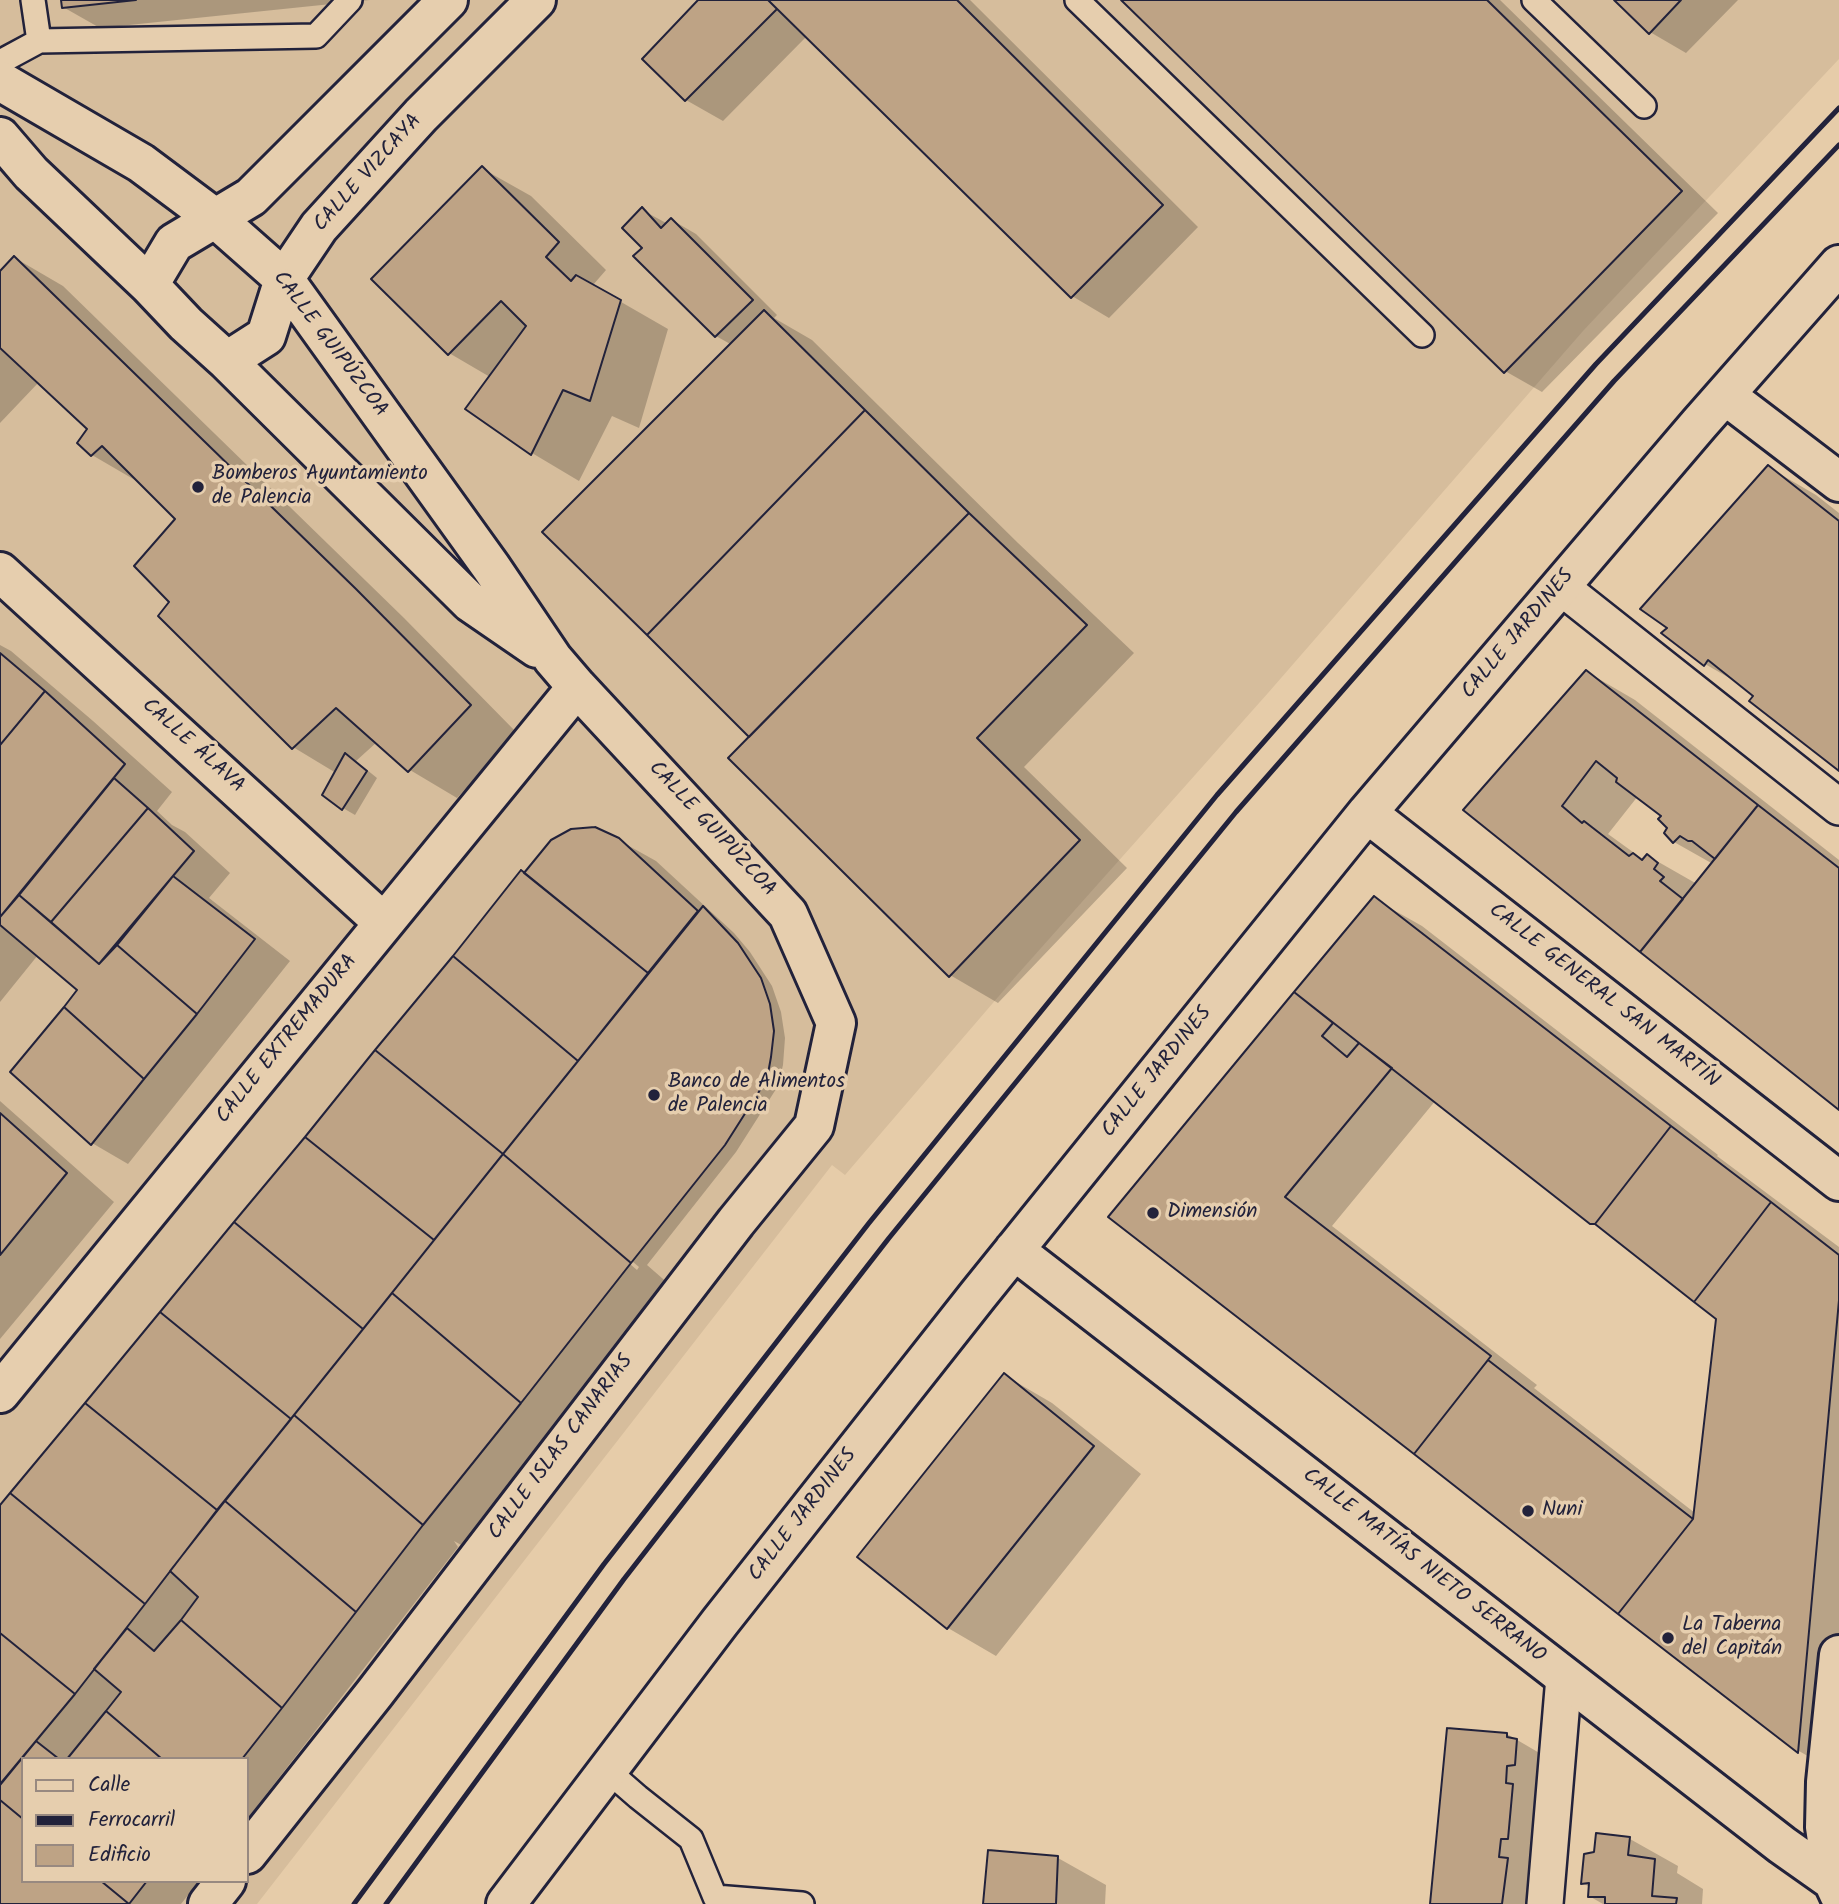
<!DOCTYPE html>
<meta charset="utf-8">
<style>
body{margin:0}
#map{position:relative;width:1839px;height:1904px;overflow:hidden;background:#e6cca9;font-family:Kalam,sans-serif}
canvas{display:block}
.legend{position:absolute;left:21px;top:1757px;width:228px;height:126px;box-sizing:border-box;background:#e6ceae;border:2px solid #988980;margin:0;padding:9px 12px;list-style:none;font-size:21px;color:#22223b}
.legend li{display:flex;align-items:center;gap:14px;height:35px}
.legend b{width:35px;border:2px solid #988980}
</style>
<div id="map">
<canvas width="1839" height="1904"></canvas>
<ul class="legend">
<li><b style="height:9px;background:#e6ceae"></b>Calle</li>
<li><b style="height:9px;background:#22223b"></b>Ferrocarril</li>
<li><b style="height:19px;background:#bea385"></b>Edificio</li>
</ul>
</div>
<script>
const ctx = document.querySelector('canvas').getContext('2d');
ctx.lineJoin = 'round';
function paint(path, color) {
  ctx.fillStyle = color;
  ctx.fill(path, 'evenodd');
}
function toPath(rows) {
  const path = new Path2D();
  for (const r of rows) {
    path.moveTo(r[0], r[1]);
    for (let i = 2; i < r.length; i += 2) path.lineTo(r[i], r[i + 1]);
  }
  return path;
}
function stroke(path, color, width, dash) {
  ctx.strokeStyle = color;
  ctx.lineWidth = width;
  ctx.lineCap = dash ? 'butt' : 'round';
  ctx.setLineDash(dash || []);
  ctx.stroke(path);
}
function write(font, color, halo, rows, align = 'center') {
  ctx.font = font + ' Kalam,sans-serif';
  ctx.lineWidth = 7;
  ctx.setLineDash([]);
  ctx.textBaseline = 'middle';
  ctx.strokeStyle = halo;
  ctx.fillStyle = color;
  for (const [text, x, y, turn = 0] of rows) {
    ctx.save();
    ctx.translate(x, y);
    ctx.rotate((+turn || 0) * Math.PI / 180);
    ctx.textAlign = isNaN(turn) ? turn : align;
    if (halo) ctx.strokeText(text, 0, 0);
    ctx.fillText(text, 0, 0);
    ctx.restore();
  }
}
const built = toPath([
 [0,0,1839,0,1839,59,1583,331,1268,693,1017,975,845,1175,832,1165,257,1904,0,1904],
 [23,1759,247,1759,247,1881,23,1881]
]);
const shadow = toPath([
 [63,0,370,0,100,28,63,7],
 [701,0,970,0,1198,227,1109,318,1072,296,807,36,723,121,686,100,645,59],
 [1124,0,1500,0,1718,213,1542,392,1505,371],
 [1616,0,1738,0,1686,53,1650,32],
 [483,169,531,196,606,270,593,285,595,287,668,329,639,428,612,416,579,481,532,453,490,377,449,353],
 [642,210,668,224,672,220,696,234,777,315,774,318,812,340,1018,543,1134,653,1024,767,1127,868,998,1003,950,975,752,737,732,345,716,336,635,256,645,248],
 [15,258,63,286,404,618,517,733,457,798,410,770,377,742,356,761,377,778,355,815,343,808,336,773,293,747,178,518,140,483,92,455,79,443,89,429,39,382,0,423,0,274],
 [1768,467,1816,495,1839,513,1839,769,1745,687,1705,664],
 [0,645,11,651,93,721,172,792,157,811,172,825,185,832,230,873,209,898,290,961,128,1164,92,1143,79,990,38,955,0,1002],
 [1587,672,1635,700,1839,860,1839,1108,1465,810],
 [1638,796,1664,816,1674,842,1713,864,1697,884,1648,856,1644,860,1608,834],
 [613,837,656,861,734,933,750,952,772,986,781,1012,785,1038,783,1065,778,1086,736,1152,647,1265,678,1292,472,1551,454,1541,458,1547,247,1819,247,1759,23,1759,23,1881,199,1881,181,1904,0,1904,0,1508,525,874],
 [544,1187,639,1267,637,1270,544,1191],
 [1374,899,1422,926,1718,1155,1717,1156,1839,1247,1839,1774,1799,1751,1111,1217],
 [1436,1100,1591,1222,1607,1231,1718,1318,1695,1513,1534,1388,1537,1385,1332,1226],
 [0,1101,114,1202,0,1339],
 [1004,1375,1052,1403,1141,1474,996,1656,948,1628,860,1557],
 [1507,1734,1565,1768,1553,1904,1432,1904],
 [1630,1839,1678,1866,1677,1873,1703,1889,1702,1904,1603,1904,1589,1896,1590,1887,1582,1883],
 [1058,1858,1106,1885,1105,1904,985,1904]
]);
const building = toPath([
 [61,0,136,0,62,8,61,0],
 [698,0,768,0,777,9,685,101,642,59,698,0],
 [768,0,957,0,1163,205,1071,298,768,0],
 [1121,0,1487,0,1682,191,1504,373,1121,0],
 [1614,0,1681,0,1649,34,1614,0],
 [482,166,559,242,546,257,571,281,576,275,621,300,590,401,563,390,531,455,465,409,526,326,501,301,448,355,371,279,482,166],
 [642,207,661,228,671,218,753,300,715,337,633,256,642,248,622,228,642,207],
 [14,256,356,589,471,705,408,772,336,708,292,749,158,616,169,602,134,566,175,519,102,446,91,456,77,443,87,429,0,348,0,271,14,256],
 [764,310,865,410,647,635,542,532,764,310],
 [865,410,969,513,749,737,647,635,865,410],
 [1768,465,1839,521,1839,771,1749,701,1753,696,1708,660,1704,666,1661,633,1667,628,1640,609,1768,465],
 [969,513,1087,625,977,738,1080,840,949,977,728,758,969,513],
 [0,653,45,691,0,745,0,653],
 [1586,670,1758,805,1715,859,1692,841,1688,841,1680,836,1673,843,1664,833,1667,828,1658,819,1661,816,1616,782,1617,778,1596,761,1562,806,1582,823,1584,821,1629,856,1633,853,1642,860,1647,854,1658,863,1654,869,1664,877,1660,881,1683,899,1640,952,1463,810,1586,670],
 [45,691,125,764,0,917,0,745,45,691],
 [345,753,367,771,342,810,322,795,345,753],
 [114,778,148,808,51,922,19,895,114,778],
 [1758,805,1839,868,1839,1110,1640,952,1758,805],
 [148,808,194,851,99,964,51,922,148,808],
 [595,827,619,838,698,911,648,973,524,873,551,840,571,829,595,827],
 [521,870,648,973,578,1061,453,956,521,870],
 [173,876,255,939,197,1014,117,945,173,876],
 [19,895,99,964,117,945,197,1014,144,1079,64,1007,77,990,0,925,0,917,19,895],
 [1374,896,1671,1126,1595,1224,1590,1224,1294,992,1374,896],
 [703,906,738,943,761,978,770,1004,774,1031,771,1057,767,1079,725,1145,631,1263,503,1154,703,906],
 [453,956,578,1061,503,1154,375,1050,453,956],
 [1294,992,1333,1023,1322,1036,1347,1057,1359,1043,1392,1068,1285,1197,1491,1356,1414,1454,1108,1217,1294,992],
 [64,1007,144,1079,91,1145,10,1072,64,1007],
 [375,1050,503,1154,434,1240,305,1137,375,1050],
 [0,1113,67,1173,0,1255,0,1113],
 [1671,1126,1771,1202,1694,1302,1595,1224,1671,1126],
 [305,1137,434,1240,363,1329,234,1222,305,1137],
 [503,1154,631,1263,521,1403,392,1293,503,1154],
 [1771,1202,1839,1255,1839,1300,1798,1753,1618,1614,1693,1519,1716,1319,1694,1302,1771,1202],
 [234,1222,363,1329,291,1419,160,1312,234,1222],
 [392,1293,521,1403,423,1525,294,1415,392,1293],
 [160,1312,291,1419,217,1510,85,1403,160,1312],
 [1488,1360,1693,1519,1618,1614,1414,1454,1488,1360],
 [1004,1373,1094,1446,947,1629,857,1557,1004,1373],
 [85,1403,217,1510,145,1604,10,1493,85,1403],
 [294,1415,423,1525,356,1612,225,1501,294,1415],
 [10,1493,145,1604,75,1694,0,1633,0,1505,10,1493],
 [225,1501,356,1612,282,1708,181,1620,198,1597,170,1571,225,1501],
 [181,1620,282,1708,242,1759,162,1759,106,1711,121,1692,94,1669,127,1628,154,1651,181,1620],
 [0,1633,75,1694,1,1783,0,1782,0,1633],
 [106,1711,162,1759,67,1759,106,1711],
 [1447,1728,1507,1733,1507,1737,1517,1739,1515,1765,1507,1766,1506,1783,1513,1784,1508,1839,1501,1839,1499,1857,1508,1858,1502,1904,1430,1904,1447,1728],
 [36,1741,59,1759,23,1759,23,1819,0,1800,0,1785,36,1741],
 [0,1800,23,1819,23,1881,101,1881,129,1904,0,1904,0,1800],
 [1596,1833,1630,1837,1628,1855,1655,1859,1652,1896,1677,1898,1676,1904,1605,1904,1605,1897,1588,1897,1589,1883,1581,1884,1584,1854,1594,1852,1596,1833],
 [988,1850,1058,1856,1056,1904,983,1904,988,1850],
 [101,1881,147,1881,129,1904,101,1881]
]);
const service = toPath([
 [33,0,39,41,316,36,350,0],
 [1077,0,1422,335],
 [1534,0,1644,106],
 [0,62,39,41],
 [607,1770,638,1797,691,1839,715,1897,802,1904]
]);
const pedestrian = toPath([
 [1561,587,1839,807],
 [1545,1904,1564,1677]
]);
const minor = toPath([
 [0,81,141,163,216,219,284,279,491,567,553,659,577,687,788,914,836,1023,814,1126,736,1222,374,1694,247,1854],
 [0,137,31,173,149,285,186,324,227,361,470,602,537,648],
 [149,285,174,243,251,197,448,0],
 [227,361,266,336,284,279,319,227,421,115,536,0],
 [1725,395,1839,482],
 [0,572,384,923],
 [1367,813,1839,1181],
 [1014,1250,1782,1845,1833,1881],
 [0,1393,577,687],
 [1839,1655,1826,1782,1825,1827,1833,1881,1839,1894],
 [208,1904,226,1881],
 [506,1904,720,1622,978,1295,1367,813,1699,424,1839,265]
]);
const rail = toPath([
 [354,1904,604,1564,869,1223,1217,795,1596,364,1839,108],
 [386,1904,624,1579,889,1238,1236,812,1614,381,1839,145]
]);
const markers = [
 [198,487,7,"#22223b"],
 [654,1095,7,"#22223b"],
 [1153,1213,7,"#22223b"],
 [1528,1511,7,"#22223b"],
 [1668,1638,7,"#22223b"]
];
const streetNames = [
 ["CALLE VIZCAYA",369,174,-48],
 ["CALLE GUIPÚZCOA",329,345,53],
 ["CALLE JARDINES",1519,635,-50],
 ["CALLE ÁLAVA",192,747,42],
 ["CALLE GUIPÚZCOA",711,830,47],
 ["CALLE GENERAL SAN MARTÍN",1603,997,38],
 ["CALLE EXTREMADURA",288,1040,-51],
 ["CALLE JARDINES",1158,1073,-51],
 ["CALLE ISLAS CANARIAS",562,1448,-53],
 ["CALLE JARDINES",804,1516,-52],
 ["CALLE MATÍAS NIETO SERRANO",1423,1567,38]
];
const poiNames = [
 ["Bomberos Ayuntamiento",212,475],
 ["de Palencia",212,499],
 ["Banco de Alimentos",668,1083],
 ["de Palencia",668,1107],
 ["Dimensión",1167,1213],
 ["Nuni",1542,1511],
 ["La Taberna",1682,1626],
 ["del Capitán",1682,1650]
];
paint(built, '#d6bd9c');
paint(shadow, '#0003');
paint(building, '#bea385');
stroke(building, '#22223b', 2);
stroke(service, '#22223b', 28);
stroke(pedestrian, '#22223b', 40);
stroke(minor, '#22223b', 44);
stroke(service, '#e6ceae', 23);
stroke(pedestrian, '#e6ceae', 35);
stroke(minor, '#e6ceae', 38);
stroke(rail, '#22223b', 5);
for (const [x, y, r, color] of markers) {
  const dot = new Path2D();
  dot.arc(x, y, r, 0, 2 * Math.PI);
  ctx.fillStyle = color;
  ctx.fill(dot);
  stroke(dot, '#e6ceae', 2.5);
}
write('21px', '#22223b', '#e6ceae', streetNames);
write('21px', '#22223b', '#e6ceae', poiNames, 'left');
</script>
